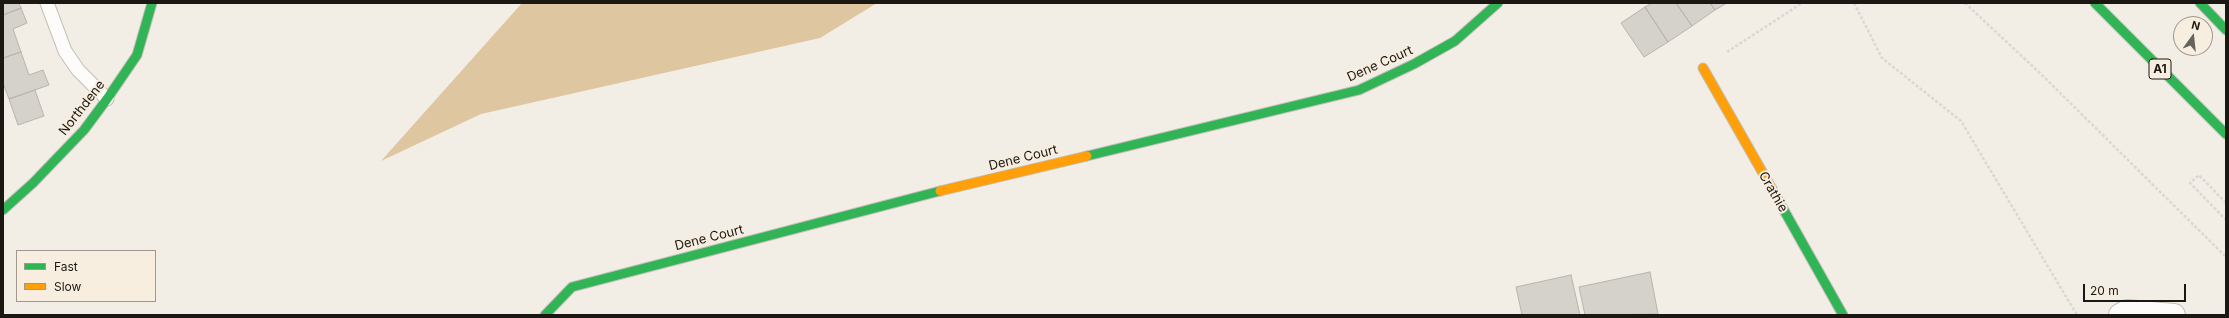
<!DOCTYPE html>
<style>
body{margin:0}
#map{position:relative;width:2229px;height:318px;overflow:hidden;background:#f2ede5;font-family:Inter,sans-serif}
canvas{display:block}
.frame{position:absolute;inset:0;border:4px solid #1b1813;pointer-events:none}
.legend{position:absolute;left:16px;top:250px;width:140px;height:52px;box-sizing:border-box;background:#f8eedf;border:1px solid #a0988d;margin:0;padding:5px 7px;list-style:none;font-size:12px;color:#1b1813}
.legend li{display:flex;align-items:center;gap:8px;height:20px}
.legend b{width:20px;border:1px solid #a0988d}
.north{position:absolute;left:2173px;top:16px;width:40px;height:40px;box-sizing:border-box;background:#f8eedf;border:1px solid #a0988d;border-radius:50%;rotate:15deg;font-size:11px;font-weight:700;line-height:16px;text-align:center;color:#1b1813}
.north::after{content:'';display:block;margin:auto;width:14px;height:18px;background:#66635c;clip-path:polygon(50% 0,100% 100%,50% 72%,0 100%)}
.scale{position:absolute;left:2083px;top:284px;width:103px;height:18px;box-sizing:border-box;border:2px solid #1b1813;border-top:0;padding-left:5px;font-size:12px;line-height:14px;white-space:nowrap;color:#1b1813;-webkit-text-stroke:3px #f8eedf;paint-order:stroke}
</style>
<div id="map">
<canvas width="2229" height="318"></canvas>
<div class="frame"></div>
<ul class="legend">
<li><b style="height:5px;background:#30b455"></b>Fast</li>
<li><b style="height:5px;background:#ff9f0a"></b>Slow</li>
</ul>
<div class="north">N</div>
<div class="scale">20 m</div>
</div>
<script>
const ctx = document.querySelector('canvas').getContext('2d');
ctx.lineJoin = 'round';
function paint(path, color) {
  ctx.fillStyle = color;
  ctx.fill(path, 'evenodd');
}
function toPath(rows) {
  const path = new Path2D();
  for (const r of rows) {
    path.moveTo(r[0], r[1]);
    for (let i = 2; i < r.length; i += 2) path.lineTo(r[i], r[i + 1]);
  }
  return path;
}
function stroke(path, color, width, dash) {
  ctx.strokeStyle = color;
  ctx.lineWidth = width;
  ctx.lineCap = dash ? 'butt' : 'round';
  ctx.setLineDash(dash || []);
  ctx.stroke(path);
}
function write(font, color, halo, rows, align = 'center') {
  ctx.font = font + ' Inter,sans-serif';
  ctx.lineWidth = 4;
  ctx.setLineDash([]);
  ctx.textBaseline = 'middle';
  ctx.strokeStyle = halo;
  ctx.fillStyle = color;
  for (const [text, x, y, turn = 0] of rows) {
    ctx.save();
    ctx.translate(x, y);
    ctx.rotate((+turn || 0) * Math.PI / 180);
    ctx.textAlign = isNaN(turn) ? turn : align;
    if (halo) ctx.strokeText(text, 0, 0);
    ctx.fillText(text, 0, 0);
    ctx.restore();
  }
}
const forest = toPath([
 [522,3,877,3,820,38,481,114,381,161]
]);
const building = toPath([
 [3,3,19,3,21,8,3,15,3,3],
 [1652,3,1676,3,1692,26,1668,42,1645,7,1652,3],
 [1676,3,1710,3,1715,10,1692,26,1676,3],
 [1710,3,1727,3,1715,10,1710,3],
 [1645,7,1668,42,1644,57,1621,23,1645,7],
 [21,8,27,23,13,29,21,52,3,58,3,15,21,8],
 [21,52,29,75,43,70,49,85,9,99,3,83,3,58,21,52],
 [35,90,44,116,18,125,9,99,35,90],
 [1650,272,1658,314,1585,315,1579,287,1650,272],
 [1571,275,1580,315,1522,315,1516,287,1571,275]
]);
const path = toPath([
 [1854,3,1882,58,1961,121,2077,315],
 [1965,3,2043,76,2226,257],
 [1727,52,1802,3],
 [2226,203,2199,175,2190,183,2226,220]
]);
const lane = toPath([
 [47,3,65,51,78,70,107,99]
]);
const street = toPath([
 [2120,315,2127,311,2174,315]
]);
const fast = toPath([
 [2095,3,2226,134],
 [2200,3,2226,30],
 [1087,156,1359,90,1414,64,1455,41,1498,3],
 [1772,189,1843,315],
 [3,210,33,183,84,130,107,99,137,55,152,3],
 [545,315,572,287,940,191]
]);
const slow = toPath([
 [1703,68,1772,189],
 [940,191,1087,156]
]);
const shields = [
 [2160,69,22]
];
const shieldNames = [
 ["A1",2160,69]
];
const streetNames = [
 ["Dene Court",1380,64,-24],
 ["Northdene",82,108,-52],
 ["Dene Court",1023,158,-14],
 ["Crathie",1773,192,60],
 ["Dene Court",709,238,-14]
];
paint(forest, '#dec6a1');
paint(building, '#d5d1cb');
stroke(building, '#b8b4ad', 1);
stroke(lane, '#c3bfb8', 15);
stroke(street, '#c3bfb8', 24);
stroke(fast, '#c3bfb8', 11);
stroke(slow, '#c3bfb8', 11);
stroke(path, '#d9d8d5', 2.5, [3, 2]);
stroke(lane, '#fdfcfb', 13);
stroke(street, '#fdfcfb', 22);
stroke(fast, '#30b455', 9);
stroke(slow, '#ff9f0a', 9);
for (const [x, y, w] of shields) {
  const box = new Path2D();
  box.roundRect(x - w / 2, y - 10, w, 20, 3);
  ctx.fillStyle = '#f8eedf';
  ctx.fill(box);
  stroke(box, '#1b1813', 1);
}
write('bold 12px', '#1b1813', null, shieldNames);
write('13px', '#1b1813', '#f8eedf', streetNames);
</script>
